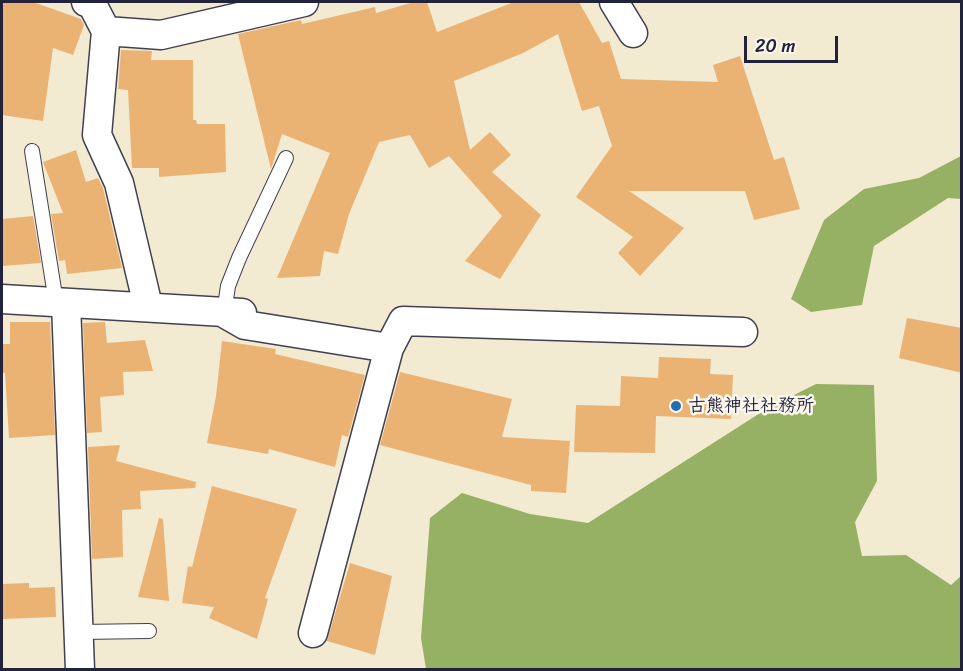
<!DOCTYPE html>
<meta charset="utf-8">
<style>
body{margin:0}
#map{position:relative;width:963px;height:671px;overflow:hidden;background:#f3ead2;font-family:Sriracha,sans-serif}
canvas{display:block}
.frame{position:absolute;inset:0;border:3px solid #22223b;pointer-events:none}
.scale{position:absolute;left:744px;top:36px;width:94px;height:27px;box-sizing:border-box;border:3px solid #22223b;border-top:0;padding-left:8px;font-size:18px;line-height:21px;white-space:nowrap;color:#22223b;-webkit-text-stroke:4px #fbf7ec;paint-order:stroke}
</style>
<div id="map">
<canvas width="963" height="671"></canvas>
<div class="frame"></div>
<div class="scale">20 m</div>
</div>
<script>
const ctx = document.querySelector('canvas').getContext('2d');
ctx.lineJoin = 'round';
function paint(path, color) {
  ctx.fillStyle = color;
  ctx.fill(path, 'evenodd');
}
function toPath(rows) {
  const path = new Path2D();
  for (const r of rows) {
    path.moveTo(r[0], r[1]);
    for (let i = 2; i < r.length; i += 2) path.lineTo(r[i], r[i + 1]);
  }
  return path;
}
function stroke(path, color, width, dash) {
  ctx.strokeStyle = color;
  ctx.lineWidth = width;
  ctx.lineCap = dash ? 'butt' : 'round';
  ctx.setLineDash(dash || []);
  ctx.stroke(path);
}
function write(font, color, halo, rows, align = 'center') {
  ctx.font = font + ' Sriracha,"Klee One",sans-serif';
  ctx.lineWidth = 5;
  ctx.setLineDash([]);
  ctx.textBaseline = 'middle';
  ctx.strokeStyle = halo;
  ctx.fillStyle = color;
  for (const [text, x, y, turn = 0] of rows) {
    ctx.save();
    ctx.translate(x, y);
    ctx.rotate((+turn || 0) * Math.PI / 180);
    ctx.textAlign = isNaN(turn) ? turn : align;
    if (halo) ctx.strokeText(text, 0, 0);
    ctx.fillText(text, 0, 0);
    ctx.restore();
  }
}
const forest = toPath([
 [961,156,961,199,948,198,874,246,862,305,811,312,791,299,824,220,864,189,919,178],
 [816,384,874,385,877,481,855,522,862,556,906,555,951,585,961,576,961,669,426,669,421,638,430,518,462,493,530,514,588,523,768,408]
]);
const building = toPath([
 [2,2,33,2,81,19,84,25,73,55,53,48,43,121,2,115],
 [414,2,427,2,437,32,514,2,579,2,602,43,609,41,621,79,718,82,713,65,740,56,774,160,784,157,800,209,754,220,745,191,629,191,684,228,640,276,618,253,633,237,576,197,612,146,599,106,582,111,558,34,523,53,454,81,470,150,490,132,511,155,492,172,541,215,500,279,465,261,502,216,449,156,429,168,410,135,379,142,349,214,338,254,324,251,320,276,277,278,330,153,282,134,271,169,238,34,301,20,302,24,375,7,376,13],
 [121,50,152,51,151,60,193,60,193,120,196,120,197,124,225,124,226,172,159,177,159,168,132,168,128,90,118,89],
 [76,150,86,182,98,178,103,188,122,268,67,274,65,260,59,261,51,214,63,213,43,162],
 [33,216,41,263,2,266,2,219],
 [907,318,962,328,962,373,899,358],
 [10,322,50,322,55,435,9,438,5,373,2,373,2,344,10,344],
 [105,322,107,343,145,340,153,371,123,372,124,395,100,397,102,432,87,433,83,323],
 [222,341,276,349,275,354,365,375,348,437,342,435,335,467,269,449,268,454,207,443,216,396],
 [659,357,711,359,710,374,733,375,731,419,656,416,655,453,574,452,576,405,620,406,621,376,658,378],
 [400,372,512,399,502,437,570,441,566,493,531,491,531,485,380,445],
 [120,445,116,461,196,482,195,488,140,491,141,509,122,510,123,557,92,559,88,447],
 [212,486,297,509,265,598,268,599,257,639,209,618,214,607,182,603,188,566,192,567],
 [159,518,163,519,169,601,138,597],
 [350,563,392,576,375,655,327,641],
 [29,583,29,588,55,587,56,617,3,619,2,584]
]);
const lane = toPath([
 [32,151,56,302],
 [224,313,228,286,239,258,286,158],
 [79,632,149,631]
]);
const street = toPath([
 [86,2,92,4,106,31,97,135,119,183,148,306],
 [614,2,633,33],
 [106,31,161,35,304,2],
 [2,299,242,313],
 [66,303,80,670],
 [224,313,245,325,389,348,403,321,743,332],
 [313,633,389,348]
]);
const markers = [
 [676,406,6,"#1f6fb2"]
];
const poiNames = [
 ["古熊神社社務所",688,406]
];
paint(forest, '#96b163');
paint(building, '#eab374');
stroke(lane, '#414052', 16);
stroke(street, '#414052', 31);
stroke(lane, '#fff', 14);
stroke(street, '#fff', 28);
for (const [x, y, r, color] of markers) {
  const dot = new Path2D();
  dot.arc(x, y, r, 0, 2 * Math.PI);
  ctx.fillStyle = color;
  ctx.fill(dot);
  stroke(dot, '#fbf7ec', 2);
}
write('bold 18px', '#22223b', '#fbf7ec', poiNames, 'left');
</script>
